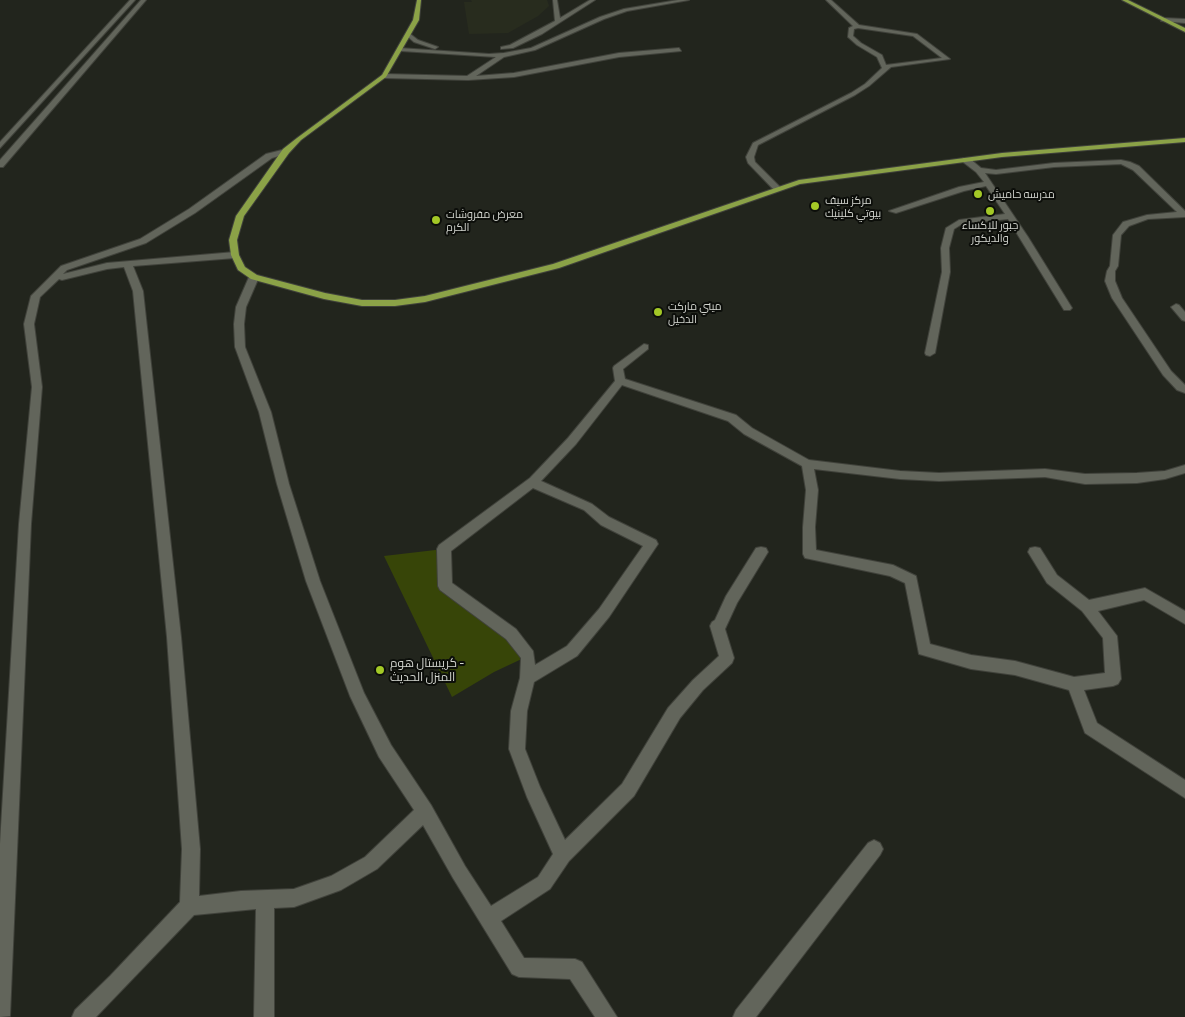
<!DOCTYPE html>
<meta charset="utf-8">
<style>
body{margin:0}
canvas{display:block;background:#22251d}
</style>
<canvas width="1185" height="1017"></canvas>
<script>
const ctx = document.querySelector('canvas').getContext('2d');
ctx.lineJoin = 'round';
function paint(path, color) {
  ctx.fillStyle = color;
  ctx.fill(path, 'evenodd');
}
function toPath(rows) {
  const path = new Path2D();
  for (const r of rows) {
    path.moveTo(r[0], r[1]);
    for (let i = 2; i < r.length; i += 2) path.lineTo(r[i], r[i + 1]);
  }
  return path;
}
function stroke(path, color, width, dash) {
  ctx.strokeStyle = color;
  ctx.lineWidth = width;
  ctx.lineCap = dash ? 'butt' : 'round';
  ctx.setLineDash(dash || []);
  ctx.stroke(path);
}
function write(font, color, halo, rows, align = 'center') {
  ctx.font = font + ' Commissioner,Cairo,sans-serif';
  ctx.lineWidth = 4;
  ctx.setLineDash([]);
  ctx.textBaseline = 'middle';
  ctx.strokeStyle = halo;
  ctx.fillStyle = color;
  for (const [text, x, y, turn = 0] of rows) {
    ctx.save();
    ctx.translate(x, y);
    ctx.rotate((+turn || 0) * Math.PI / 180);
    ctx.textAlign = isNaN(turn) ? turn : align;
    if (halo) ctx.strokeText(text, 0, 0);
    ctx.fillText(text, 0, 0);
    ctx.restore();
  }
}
const built = toPath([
 [471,0,547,0,549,6,538,16,508,33,469,34,464,2,472,2]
]);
const green = toPath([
 [444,549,445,586,528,656,494,672,452,697,384,556]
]);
const minor = toPath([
 [130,0,135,0,0,148,0,142,130,0],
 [141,0,146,0,3,167,0,167,0,160,141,0],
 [553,0,557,0,560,18,590,0,595,0,542,34,513,48,501,49,501,47,510,45,555,21,553,0],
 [678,0,689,0,627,11,604,19,535,50,504,57,476,76,514,73,619,53,679,48,681,51,619,57,514,77,468,80,384,78,381,76,384,74,467,76,496,57,401,51,399,48,489,54,504,53,531,48,600,17,624,9,678,0],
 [826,0,831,0,859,25,917,34,950,59,891,67,869,86,855,95,758,145,754,157,755,162,781,188,774,190,748,163,746,157,753,143,851,93,865,84,882,68,877,57,857,45,848,37,849,28,853,26,826,0],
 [858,28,913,36,942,58,886,65,882,55,861,43,853,36,854,29,858,28],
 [1163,18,1185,19,1185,23,1161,21,1163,18],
 [409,33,418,40,438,47,435,49,414,42,406,35,409,33],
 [286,149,289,149,289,153,272,158,195,213,146,243,67,270,63,274,107,263,235,252,239,255,235,258,133,266,143,291,181,637,200,849,199,896,241,891,294,889,331,876,365,857,414,810,379,757,350,696,306,581,277,484,259,412,235,347,234,324,236,307,249,277,254,274,259,277,246,307,244,324,245,347,271,412,289,484,320,581,364,693,391,745,431,805,465,866,491,906,538,877,553,854,527,797,509,749,511,711,520,678,521,658,506,639,440,590,438,586,437,549,439,545,530,478,568,438,615,381,613,368,614,366,644,344,648,345,648,349,623,369,625,379,736,415,752,428,809,460,900,471,939,473,1045,469,1085,474,1137,473,1165,471,1185,465,1185,473,1165,479,1137,483,1085,484,1045,477,939,481,900,479,814,469,818,490,815,527,816,550,893,565,916,576,930,644,971,655,1015,661,1074,677,1105,673,1103,638,1082,611,1047,583,1028,552,1030,548,1035,547,1040,548,1057,575,1089,600,1145,588,1185,611,1185,624,1144,600,1098,611,1117,636,1121,679,1118,684,1113,686,1084,690,1097,723,1185,780,1185,798,1085,733,1069,690,1015,675,971,669,919,654,905,583,890,576,805,558,803,554,803,527,806,490,802,466,744,434,728,421,622,385,576,444,541,481,592,504,609,517,656,540,658,544,609,617,577,656,534,682,527,711,525,749,540,787,565,840,622,784,668,708,693,680,719,656,710,626,712,622,715,620,726,596,756,548,761,547,766,548,768,552,737,603,725,629,734,658,732,663,703,690,680,718,634,796,569,861,550,889,501,921,524,958,575,959,582,962,617,1017,595,1017,570,979,519,977,512,974,453,878,423,825,377,869,341,890,294,907,274,908,274,1017,254,1017,256,909,194,915,96,1017,72,1017,75,1010,110,976,180,902,182,849,167,637,133,291,124,267,107,269,62,280,59,279,40,297,34,324,42,387,31,524,10,1016,0,1017,0,844,19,524,32,387,24,324,31,296,61,266,140,239,189,209,266,154,286,149],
 [533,488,584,510,601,525,643,546,599,609,567,646,535,665,533,651,516,629,452,583,451,551,533,488],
 [963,158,969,158,981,168,996,170,1054,163,1121,160,1130,162,1139,166,1185,211,1185,217,1148,219,1129,226,1121,235,1118,266,1115,271,1115,281,1122,298,1171,371,1185,385,1185,393,1177,390,1163,375,1112,298,1105,281,1107,271,1110,266,1113,235,1123,222,1147,215,1177,212,1133,170,1121,164,1054,167,996,174,985,173,1028,237,1072,308,1070,310,1064,310,1008,219,962,224,954,229,949,248,950,272,935,353,930,356,926,355,925,353,942,272,941,248,946,228,959,220,1005,214,986,186,964,191,896,213,889,211,959,187,984,182,976,172,963,162,963,158],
 [1176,304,1179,305,1185,312,1185,321,1182,320,1171,307,1176,304],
 [874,840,880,843,883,849,880,855,756,1017,733,1017,736,1010,868,843,874,840]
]);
const major = toPath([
 [417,0,421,0,419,20,386,77,301,140,289,153,244,216,237,240,239,255,245,267,257,275,325,293,362,300,395,300,425,296,553,264,799,180,1002,153,1185,138,1185,142,1002,157,800,184,559,268,425,302,395,306,362,306,324,299,251,279,238,270,231,255,229,240,236,216,283,149,297,138,382,75,413,20,417,0],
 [1122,0,1128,0,1185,28,1185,32,1122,0]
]);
const markers = [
 [978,194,5,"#a3c826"],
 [815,206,5,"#a3c826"],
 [990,211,5,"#a3c826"],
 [436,220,5,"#a3c826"],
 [658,312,5,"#a3c826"],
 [380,670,5,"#a3c826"]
];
const farPoinames = [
 ["مدرسه حاميش",988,194],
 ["مركز سيف",825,200],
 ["بيوتي كلينيك",825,213],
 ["معرض مفروشات",446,214],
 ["الكرم",446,227],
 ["جبور للإكساء",990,225,"center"],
 ["والديكور",990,238,"center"],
 ["ميني ماركت",668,306],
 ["الدخيل",668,319]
];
const poiNames = [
 ["كريستال هوم -",390,663],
 ["المنزل الحديث",390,677]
];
paint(built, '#282c1e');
paint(green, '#374508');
stroke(minor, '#40423b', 2);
stroke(major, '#40423b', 2);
paint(minor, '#62655b');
paint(major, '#8ba247');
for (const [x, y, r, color] of markers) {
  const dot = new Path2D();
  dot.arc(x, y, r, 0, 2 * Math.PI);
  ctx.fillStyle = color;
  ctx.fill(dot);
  stroke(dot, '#0c0e0a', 2);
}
write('11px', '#d3d5cf', '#0c0e0a', farPoinames, 'left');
write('12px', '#d3d5cf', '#0c0e0a', poiNames, 'left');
</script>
